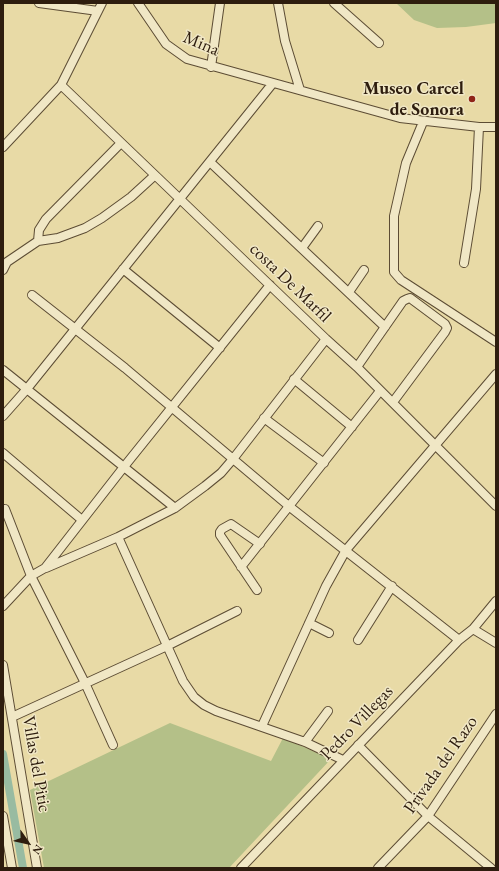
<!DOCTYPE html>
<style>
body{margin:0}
#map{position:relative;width:499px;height:871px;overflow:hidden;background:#e8daa6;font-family:"EB Garamond",serif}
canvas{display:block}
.frame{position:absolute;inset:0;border:4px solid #2e1d0e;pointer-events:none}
.north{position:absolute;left:8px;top:823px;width:40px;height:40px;-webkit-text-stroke:3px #f0e7c5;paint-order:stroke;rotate:124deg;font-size:11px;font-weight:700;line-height:16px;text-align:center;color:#2e1d0e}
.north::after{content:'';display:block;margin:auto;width:14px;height:18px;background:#2e1d0e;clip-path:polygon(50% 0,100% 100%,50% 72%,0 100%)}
</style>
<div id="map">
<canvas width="499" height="871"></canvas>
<div class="frame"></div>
<div class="north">N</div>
</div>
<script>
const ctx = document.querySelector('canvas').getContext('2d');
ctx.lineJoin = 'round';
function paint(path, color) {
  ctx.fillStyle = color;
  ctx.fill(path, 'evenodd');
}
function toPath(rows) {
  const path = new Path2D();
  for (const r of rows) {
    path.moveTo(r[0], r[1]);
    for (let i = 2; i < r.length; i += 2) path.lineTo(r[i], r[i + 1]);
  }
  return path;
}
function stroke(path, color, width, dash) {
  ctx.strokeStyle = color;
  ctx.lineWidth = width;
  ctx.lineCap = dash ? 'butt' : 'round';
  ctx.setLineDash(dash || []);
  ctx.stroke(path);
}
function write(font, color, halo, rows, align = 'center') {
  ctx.font = font + ' "EB Garamond",serif';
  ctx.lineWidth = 3;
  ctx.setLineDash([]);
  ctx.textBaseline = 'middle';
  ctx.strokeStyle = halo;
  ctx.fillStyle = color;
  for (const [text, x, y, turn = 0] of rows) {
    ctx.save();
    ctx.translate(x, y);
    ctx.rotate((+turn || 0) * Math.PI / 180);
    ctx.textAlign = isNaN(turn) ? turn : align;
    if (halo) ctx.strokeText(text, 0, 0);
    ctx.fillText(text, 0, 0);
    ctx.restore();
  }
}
const green = toPath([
 [396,3,496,3,496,23,466,27,437,28,414,20],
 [170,723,271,761,283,738,331,759,229,868,44,868,30,790]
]);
const canal = toPath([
 [3,754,23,868]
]);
const minor = toPath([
 [39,3,98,11],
 [138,3,166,44,187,59,400,118,479,127,496,127],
 [278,3,285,41,300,90],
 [334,3,379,43],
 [211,67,220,3],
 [61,85,326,339,357,367,496,506],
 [423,122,406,163,394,216,394,272,401,280,496,342],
 [3,147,61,85,102,3],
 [210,162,385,327],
 [38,241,39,230,46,219,120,144],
 [302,248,318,226],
 [464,263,476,189,479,127],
 [123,269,220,348],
 [3,270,7,262,38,241,58,238,85,228,102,218,131,197,154,176],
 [349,292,364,270],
 [32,295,125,368,290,507,459,640],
 [357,367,403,301,407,299,410,298,445,324,447,328,445,332,393,402],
 [3,370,175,508],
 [294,379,352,427],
 [3,416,26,390,273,83],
 [264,418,324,463],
 [3,453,82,520],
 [5,509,31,576,85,683,113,745],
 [118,537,183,681,194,697,204,705,216,711,305,742,343,760],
 [241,567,380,391],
 [46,568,118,537,175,508,205,486,221,473,233,459,326,339],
 [257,590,220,535,220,532,222,529,231,524,260,544],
 [3,606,31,576,45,568,123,468,270,285],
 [309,623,329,633],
 [473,629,496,643],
 [358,640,392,586],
 [3,665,37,868],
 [12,717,167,646,237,611],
 [262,726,326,586,346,550,496,374],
 [305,742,328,711],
 [358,745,428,816,491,868],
 [3,816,12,868],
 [241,868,459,640,473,629,496,601],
 [378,868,428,816,496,714]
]);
const markers = [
 [472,99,4,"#8f2418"]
];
const streetNames = [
 ["Mina",201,44,23],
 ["costa De Marfil",290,283,44],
 ["Pedro Villegas",357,723,-46],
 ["Villas del Pitic",36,764,80],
 ["Privada del Razo",441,765,-55]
];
const poiNames = [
 ["Museo Carcel",464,89],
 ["de Sonora",464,110]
];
paint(green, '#b4c088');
stroke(canal, '#98bba1', 8);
stroke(minor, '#5c4c34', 10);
stroke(minor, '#f0e7c5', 8);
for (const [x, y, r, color] of markers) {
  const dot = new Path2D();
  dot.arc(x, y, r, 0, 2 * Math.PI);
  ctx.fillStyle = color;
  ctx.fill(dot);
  stroke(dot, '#f0e7c5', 1.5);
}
write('18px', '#2e1d0e', '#f0e7c5', streetNames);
write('bold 18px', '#2e1d0e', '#f0e7c5', poiNames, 'right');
</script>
